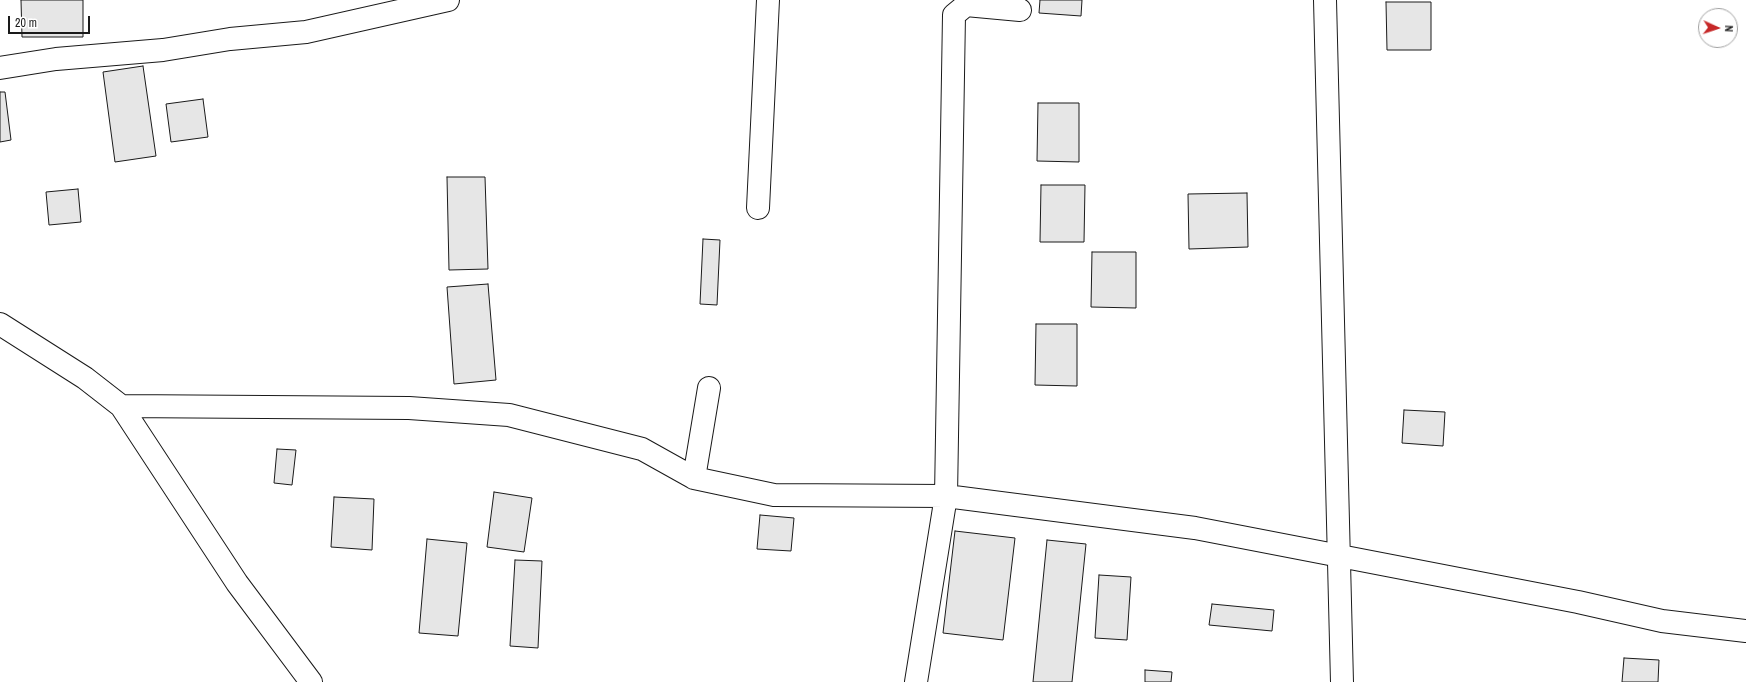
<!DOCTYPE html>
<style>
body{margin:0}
#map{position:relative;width:1746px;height:682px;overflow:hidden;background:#fff;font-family:"Archivo Narrow",sans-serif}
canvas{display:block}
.north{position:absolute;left:1698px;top:8px;width:40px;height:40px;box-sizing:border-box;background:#fff;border:1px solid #a3a3a3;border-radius:50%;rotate:93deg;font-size:11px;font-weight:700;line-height:16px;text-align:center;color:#1a1a1a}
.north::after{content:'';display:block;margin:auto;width:14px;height:18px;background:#c62828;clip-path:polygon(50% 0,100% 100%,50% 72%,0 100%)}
.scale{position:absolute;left:8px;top:16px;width:82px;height:18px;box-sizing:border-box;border:2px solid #1a1a1a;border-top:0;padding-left:5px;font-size:12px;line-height:14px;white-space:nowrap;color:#1a1a1a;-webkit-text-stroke:3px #fff;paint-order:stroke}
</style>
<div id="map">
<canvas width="1746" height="682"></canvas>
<div class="north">N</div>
<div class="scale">20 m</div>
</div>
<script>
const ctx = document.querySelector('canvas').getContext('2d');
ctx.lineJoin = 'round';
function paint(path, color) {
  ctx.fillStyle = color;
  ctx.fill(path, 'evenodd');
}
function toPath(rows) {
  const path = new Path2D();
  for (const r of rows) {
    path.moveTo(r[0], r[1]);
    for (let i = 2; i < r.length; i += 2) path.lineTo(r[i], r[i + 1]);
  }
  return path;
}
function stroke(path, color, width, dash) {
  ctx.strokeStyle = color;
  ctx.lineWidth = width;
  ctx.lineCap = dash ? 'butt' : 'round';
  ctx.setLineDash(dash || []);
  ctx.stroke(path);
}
const building = toPath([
 [21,0,83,0,83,37,22,37,21,0],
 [1040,0,1082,0,1081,16,1039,13,1040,0],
 [1386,2,1431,2,1431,50,1387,50,1386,2],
 [143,66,156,156,115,162,103,72,143,66],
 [0,92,5,92,11,140,0,142,0,92],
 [203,99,208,137,171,142,166,104,203,99],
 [1038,103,1079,103,1079,162,1037,161,1038,103],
 [447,177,485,177,488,269,449,270,447,177],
 [1041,185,1085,185,1084,242,1040,242,1041,185],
 [78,189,81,222,49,225,46,192,78,189],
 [1247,193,1248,247,1189,249,1188,194,1247,193],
 [703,239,720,240,717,305,700,304,703,239],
 [1092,252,1136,252,1136,308,1091,307,1092,252],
 [488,284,496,380,454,384,447,287,488,284],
 [1036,324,1077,324,1077,386,1035,385,1036,324],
 [1404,410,1445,412,1443,446,1402,443,1404,410],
 [277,449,296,450,292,485,274,483,277,449],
 [494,492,532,498,524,552,487,547,494,492],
 [334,497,374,499,372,550,331,547,334,497],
 [760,515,794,518,791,551,757,549,760,515],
 [955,531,1015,538,1003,640,943,633,955,531],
 [427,539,467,543,458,636,419,633,427,539],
 [1047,540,1086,544,1072,682,1033,682,1047,540],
 [515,560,542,561,538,648,510,646,515,560],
 [1099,575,1131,577,1127,640,1095,638,1099,575],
 [1212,604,1274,610,1272,631,1209,625,1212,604],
 [1624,658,1659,660,1658,682,1622,682,1624,658],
 [1145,670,1172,672,1171,682,1145,682,1145,670]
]);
const minor = toPath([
 [1325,0,1342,682],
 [0,68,56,59,163,50,230,39,306,32,448,0],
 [758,208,768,0],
 [0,324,85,378,121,406,409,408,509,415,642,449,694,478,774,495,946,496,1195,528,1578,602,1662,621,1746,631],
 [121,406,237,583,311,682],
 [694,478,709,388],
 [916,682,946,496,954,15,966,5,1020,10]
]);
paint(building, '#e6e6e6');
stroke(building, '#1a1a1a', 1);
stroke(minor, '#1a1a1a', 24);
stroke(minor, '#fff', 22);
</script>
